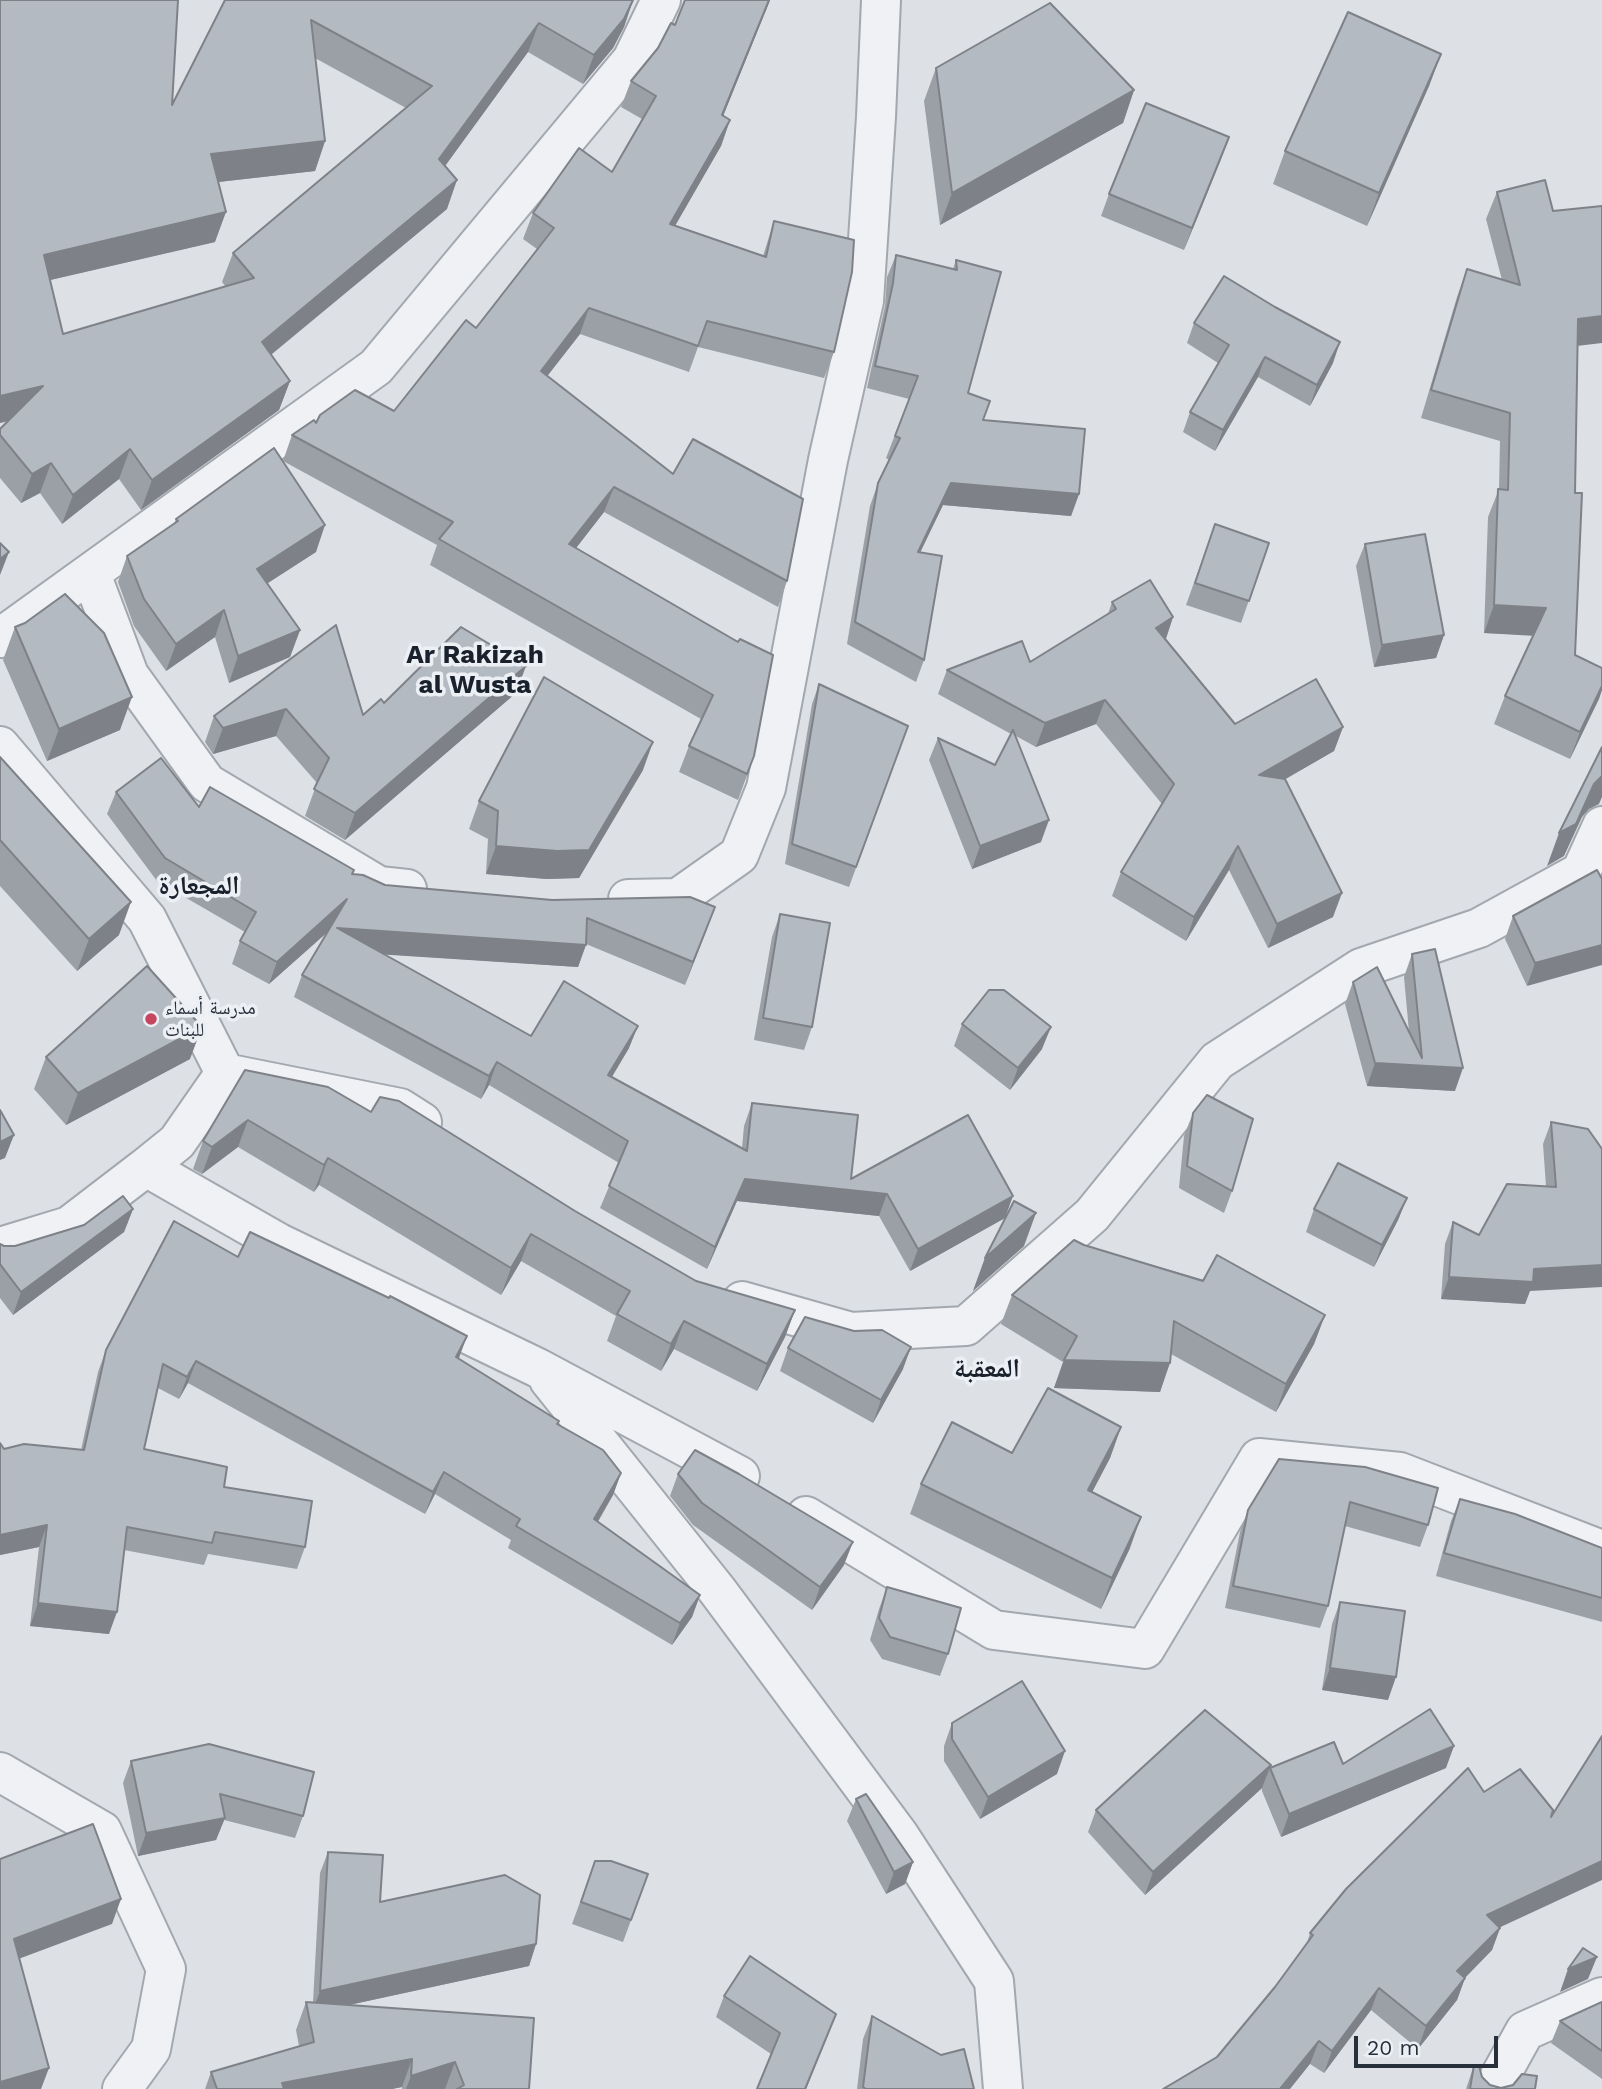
<!DOCTYPE html>
<meta charset="utf-8">
<style>
body{margin:0}
#map{position:relative;width:1602px;height:2089px;overflow:hidden;background:#dde1e6;font-family:"Work Sans",sans-serif}
canvas{display:block}
.scale{position:absolute;left:1354px;top:2036px;width:144px;height:32px;box-sizing:border-box;border:4px solid #272f3b;border-top:0;padding-left:9px;font-size:21px;line-height:24px;white-space:nowrap;color:#272f3b;-webkit-text-stroke:5px #eceff4;paint-order:stroke}
</style>
<div id="map">
<canvas width="1602" height="2089"></canvas>
<div class="scale">20 m</div>
</div>
<script>
const ctx = document.querySelector('canvas').getContext('2d');
ctx.lineJoin = 'round';
function toPath(rows) {
  const path = new Path2D();
  for (const r of rows) {
    path.moveTo(r[0], r[1]);
    for (let i = 2; i < r.length; i += 2) path.lineTo(r[i], r[i + 1]);
  }
  return path;
}
function stroke(path, color, width, dash) {
  ctx.strokeStyle = color;
  ctx.lineWidth = width;
  ctx.lineCap = dash ? 'butt' : 'round';
  ctx.setLineDash(dash || []);
  ctx.stroke(path);
}
function paint(path, color) {
  ctx.fillStyle = color;
  ctx.fill(path, 'evenodd');
}
function write(font, color, halo, rows, align = 'center') {
  ctx.font = font + ' "Work Sans","Noto Naskh Arabic",sans-serif';
  ctx.lineWidth = 7;
  ctx.setLineDash([]);
  ctx.textBaseline = 'middle';
  ctx.strokeStyle = halo;
  ctx.fillStyle = color;
  for (const [text, x, y, turn = 0] of rows) {
    ctx.save();
    ctx.translate(x, y);
    ctx.rotate((+turn || 0) * Math.PI / 180);
    ctx.textAlign = isNaN(turn) ? turn : align;
    if (halo) ctx.strokeText(text, 0, 0);
    ctx.fillText(text, 0, 0);
    ctx.restore();
  }
}
const minor = toPath([
 [91,574,129,675,207,783,379,886,407,889],
 [0,638,376,367,632,60,661,0],
 [0,746,147,919,225,1073],
 [628,899,678,898,739,855,766,788,828,460,864,301,876,117,881,0],
 [225,1073,400,1108,422,1122],
 [146,1167,279,1243,538,1368,740,1476],
 [0,1247,69,1226,146,1167,177,1142,225,1073],
 [742,1301,851,1332,966,1326,1092,1215,1217,1061,1361,968,1479,928,1581,872,1602,826],
 [549,1380,717,1590,899,1835,994,1981,1003,2089],
 [806,1516,994,1630,1145,1649,1259,1458,1400,1472,1602,1550],
 [0,1772,102,1831,166,1969,151,2049,122,2089],
 [1493,2089,1525,2031,1602,1997]
]);
const wall = toPath([
 [0,0,172,105,225,0,633,0,624,27,613,48,583,84,528,52,445,166,447,209,271,355,290,381,279,410,141,510,119,479,62,524,40,493,21,503,0,478,0,429,8,421,0,423],
 [315,58,406,108,233,253,222,282,226,287,63,334,50,280,215,242,218,182,315,171,325,141],
 [685,0,770,0,723,116,730,120,721,146,675,226,763,256,774,221,834,352,824,378,698,347,689,372,580,334,547,376,787,581,778,607,604,512,576,548,738,642,754,756,738,800,679,772,689,746,701,719,430,565,437,545,283,461,292,435,316,423,394,411,476,328,537,249,523,239,533,213,612,172,642,119,621,107,631,81,658,48,675,25],
 [1441,54,1429,86,1367,226,1273,184,1285,151],
 [936,68,1134,90,1123,123,940,225,924,101],
 [1221,159,1184,250,1101,216,1109,194],
 [1497,192,1578,346,1575,493,1575,655,1602,668,1602,690,1570,759,1494,724,1505,696,1533,635,1484,633,1488,517,1499,489,1500,441,1421,418,1457,297,1467,269,1502,280,1486,219],
 [896,255,953,269,956,260,968,393,983,420,1079,494,1071,516,943,505,920,553,924,660,916,682,847,644,870,506,878,483,889,460,886,458,909,399,867,388,885,306,887,277],
 [1275,307,1333,363,1310,406,1258,377,1215,451,1183,432,1190,412,1218,363,1187,343,1194,323],
 [176,519,316,552,267,583,300,630,290,657,229,683,215,637,166,671,134,626,118,582,127,556,174,524],
 [1215,524,1269,543,1241,623,1186,605],
 [1365,544,1444,635,1436,658,1374,667,1356,566],
 [1112,602,1173,617,1166,639,1235,724,1343,727,1334,751,1285,779,1333,917,1268,948,1229,870,1186,941,1112,896,1121,872,1162,804,1096,724,1036,747,1016,736,1041,842,972,869,929,760,938,738,995,765,1011,734,938,694,947,670,1030,662,1108,614],
 [336,625,363,715,384,703,516,693,345,840,305,816,317,783,276,736,213,754,205,742,214,716],
 [15,627,120,730,47,761,3,660],
 [819,684,908,726,849,887,785,864,812,704],
 [0,757,119,935,77,971,0,886],
 [643,770,579,878,547,879,486,874,488,839,469,829,479,801],
 [116,792,199,807,353,874,385,885,552,900,715,907,685,985,586,944,578,967,384,954,531,1036,629,1048,612,1077,742,1148,744,1126,752,1103,851,1179,1005,1217,1024,1246,973,1291,985,1258,1005,1218,910,1271,879,1216,737,1201,707,1269,600,1208,619,1163,489,1085,481,1099,294,997,302,975,328,931,269,984,232,964,240,941,245,932,157,881,107,814],
 [1597,870,1527,986,1505,939,1513,916],
 [780,914,812,1027,804,1050,754,1040,772,937],
 [1412,954,1455,1091,1367,1086,1345,1004,1353,982,1409,1032,1404,977],
 [962,1024,1042,1049,1010,1090,954,1046],
 [46,1057,190,1059,66,1125,34,1089],
 [245,1070,371,1112,575,1211,696,1281,795,1310,785,1337,757,1391,674,1349,661,1371,607,1341,616,1316,521,1261,501,1295,319,1185,314,1192,238,1147,202,1174,193,1169,203,1141],
 [1193,1113,1232,1191,1224,1213,1179,1188,1184,1136],
 [1551,1122,1588,1129,1525,1304,1441,1299,1445,1244,1453,1222,1479,1235,1546,1186,1543,1144],
 [1407,1198,1398,1220,1374,1267,1306,1232,1314,1209],
 [133,1209,124,1232,13,1315,0,1298,0,1244,4,1246,15,1246],
 [1084,1245,1325,1315,1314,1344,1276,1412,1171,1354,1160,1392,1054,1388,1063,1362,1001,1324,1012,1295],
 [238,1257,458,1359,559,1421,558,1424,621,1473,613,1495,598,1522,700,1595,692,1617,672,1645,508,1548,511,1540,435,1494,425,1514,188,1383,179,1399,158,1388,144,1449,224,1487,305,1547,297,1569,208,1554,204,1565,124,1550,109,1634,30,1626,39,1547,0,1555,0,1443,4,1449,81,1450,98,1372,106,1350],
 [854,1331,903,1369,873,1423,780,1371,788,1348],
 [1121,1427,1110,1458,1092,1492,1130,1548,1101,1609,910,1514,921,1484,1012,1453],
 [1279,1459,1428,1525,1420,1547,1345,1526,1328,1606,1320,1628,1225,1608,1240,1532,1248,1510],
 [678,1474,844,1565,812,1610,693,1525,670,1496],
 [1460,1499,1602,1548,1602,1622,1436,1576,1451,1521],
 [887,1587,948,1654,940,1676,882,1659,870,1640,879,1609],
 [1340,1602,1388,1700,1322,1690,1332,1624],
 [952,1723,1057,1774,980,1819,944,1761,944,1746],
 [131,1761,303,1816,295,1838,224,1820,216,1840,138,1856,123,1783],
 [1343,1764,1446,1768,1281,1837,1262,1791,1262,1788,1145,1895,1088,1832,1096,1810,1271,1765,1270,1768],
 [856,1799,913,1862,905,1884,886,1894,847,1821],
 [328,1852,380,1902,536,1944,529,1966,349,2005,529,2089,402,2089,402,2087,392,2089,205,2089,211,2072,299,2046,296,2030,306,2002,313,2002,320,1873],
 [595,1861,648,1874,623,1942,572,1924],
 [1500,1928,1492,1950,1465,1978,1457,2000,1418,2049,1371,2010,1324,2073,1310,2064,1217,2057,1275,1987,1307,1943,1310,1933],
 [724,1996,828,2035,806,2089,757,2089,771,2054,716,2017],
 [1602,2002,1602,2079,1551,2043,1560,2021],
 [872,2016,974,2089,857,2089,863,2039],
 [1474,2065,1482,2077,1490,2085,1501,2088,1513,2085,1535,2089,1466,2089]
]);
const shadedWall = toPath([
 [633,0,624,27,613,48,583,84,594,55],
 [769,0,770,0,713,141,722,115],
 [539,23,528,52,429,188,439,159],
 [1441,54,1429,86,1367,226,1379,193],
 [1134,90,1123,123,940,225,952,193],
 [730,120,721,146,661,250,670,224],
 [1229,137,1221,159,1184,250,1192,228],
 [325,141,315,171,201,184,211,154],
 [457,180,447,209,251,371,262,342],
 [226,212,215,242,33,284,44,255],
 [589,308,580,334,531,397,541,371],
 [1602,316,1602,343,1568,347,1578,319],
 [1340,342,1333,363,1310,406,1317,385],
 [1265,357,1258,377,1215,451,1223,430],
 [290,381,279,410,141,510,152,480],
 [43,386,32,415,0,423,0,396],
 [130,449,119,479,62,524,73,495],
 [51,463,40,493,21,503,32,474],
 [951,483,1079,494,1071,516,943,505,909,575,918,552],
 [614,487,604,512,559,570,569,544],
 [325,525,316,552,248,596,257,569],
 [9,552,0,575,0,559],
 [1494,605,1546,608,1536,636,1484,633],
 [224,610,215,637,166,671,176,644],
 [1173,617,1165,641,1156,628],
 [300,630,290,657,229,683,238,656],
 [1444,635,1436,658,1374,667,1382,645],
 [526,666,516,693,345,840,355,813],
 [1602,686,1602,690,1599,699,1570,759,1580,732],
 [132,697,120,730,47,761,59,729],
 [1105,700,1096,724,1036,747,1045,723],
 [286,709,276,736,213,754,223,728],
 [1343,727,1334,751,1251,799,1259,775],
 [653,742,643,770,579,878,547,879,486,874,496,846],
 [1601,776,1602,776,1602,797,1599,804,1589,809,1582,817,1564,856,1547,866,1559,833],
 [1049,820,1041,842,972,869,980,846],
 [1238,846,1229,870,1186,941,1194,917],
 [1342,893,1333,917,1268,948,1277,924],
 [347,899,339,922,269,984,277,962],
 [131,902,119,935,77,971,89,939],
 [715,907,707,929,685,985,693,962],
 [337,928,586,945,578,967,329,951],
 [1602,945,1602,965,1527,986,1535,963],
 [638,1026,629,1048,599,1098,608,1075],
 [202,1027,190,1059,66,1125,78,1093],
 [1051,1027,1042,1049,1010,1090,1018,1068],
 [497,1062,489,1085,481,1099,489,1076],
 [1375,1063,1463,1068,1455,1091,1367,1086],
 [248,1120,238,1147,202,1174,212,1147],
 [14,1135,5,1158,0,1160,0,1142],
 [328,1158,319,1185,314,1192,324,1165],
 [745,1179,887,1194,879,1216,737,1201,707,1269,715,1247],
 [1013,1196,1005,1218,910,1271,918,1249],
 [1407,1198,1398,1220,1374,1267,1382,1245],
 [133,1209,124,1232,13,1315,21,1292],
 [1036,1213,1024,1246,973,1291,985,1258],
 [531,1234,521,1261,501,1295,511,1268],
 [1602,1265,1602,1287,1530,1291,1525,1304,1441,1299,1449,1277,1534,1269],
 [795,1310,785,1337,757,1391,767,1364],
 [1325,1315,1314,1344,1276,1412,1286,1384],
 [684,1321,674,1349,661,1371,671,1344],
 [467,1336,459,1358,448,1380,456,1357],
 [911,1347,903,1369,873,1423,881,1400],
 [1064,1360,1170,1363,1160,1392,1054,1388],
 [196,1361,188,1383,179,1399,187,1377],
 [1121,1427,1110,1458,1077,1521,1088,1490],
 [444,1472,435,1494,425,1514,433,1492],
 [621,1473,613,1495,586,1541,594,1519],
 [1141,1517,1130,1548,1101,1609,1112,1578],
 [47,1525,39,1547,0,1555,0,1535],
 [853,1542,844,1565,812,1610,820,1587],
 [700,1595,692,1617,672,1645,680,1623],
 [38,1603,117,1612,109,1634,30,1626],
 [1330,1668,1396,1677,1388,1700,1322,1690],
 [1454,1746,1446,1768,1281,1837,1289,1814],
 [1065,1751,1057,1774,980,1819,988,1797],
 [1271,1765,1262,1788,1145,1895,1153,1872],
 [225,1818,216,1840,138,1856,146,1833],
 [1602,1861,1602,1880,1479,1937,1487,1915],
 [913,1862,905,1884,886,1894,894,1872],
 [121,1899,112,1924,5,1964,14,1939],
 [1500,1928,1492,1950,1449,1994,1457,1971],
 [536,1944,529,1966,312,2013,320,1991],
 [1597,1957,1588,1979,1560,1992,1568,1969],
 [1465,1978,1457,2000,1418,2049,1426,2026],
 [1379,1988,1371,2010,1324,2073,1332,2051],
 [836,2014,806,2089,805,2089],
 [1319,2041,1310,2064,1290,2089,1280,2089],
 [412,2059,402,2087,392,2089,280,2089,282,2083],
 [455,2062,445,2089,406,2089,411,2076],
 [49,2068,41,2089,0,2089,0,2082]
]);
const building = toPath([
 [0,0,178,0,172,105,225,0,633,0,624,19,594,55,539,23,439,159,457,180,262,342,290,381,152,480,130,449,73,495,51,463,32,474,0,435,0,429,43,386,0,396,0,0],
 [311,20,432,86,233,253,254,278,63,334,44,255,226,212,211,154,325,141,311,20],
 [685,0,769,0,722,115,730,120,670,224,766,257,774,221,854,240,852,272,834,352,707,321,698,346,589,308,541,371,673,474,693,439,803,499,787,581,614,487,569,544,738,642,740,639,773,655,754,756,747,774,689,746,713,695,439,539,453,522,292,435,314,420,316,423,320,415,355,390,394,411,466,320,476,328,554,228,533,213,579,148,612,172,656,96,631,81,658,48,671,23,675,25,685,0],
 [1050,3,1134,90,952,193,936,68,1050,3],
 [1348,12,1441,54,1379,193,1285,151,1348,12],
 [1146,103,1229,137,1192,228,1109,194,1146,103],
 [1545,180,1553,211,1602,206,1602,316,1578,319,1575,493,1582,493,1575,655,1602,668,1602,686,1580,732,1505,696,1546,608,1494,605,1498,489,1508,490,1510,413,1431,390,1467,269,1520,285,1497,192,1545,180],
 [896,255,957,270,956,260,1001,272,968,393,990,401,983,420,1085,429,1079,494,951,483,918,552,942,556,924,660,855,622,878,483,900,438,895,436,918,376,875,366,893,283,896,255],
 [1224,276,1275,307,1340,342,1317,385,1265,357,1223,430,1190,412,1229,345,1194,323,1224,276],
 [274,448,325,525,257,569,300,630,238,656,224,610,176,644,144,599,127,556,178,521,176,519,274,448],
 [1215,524,1269,543,1249,601,1195,583,1215,524],
 [1425,534,1444,635,1382,645,1365,544,1425,534],
 [0,543,9,552,0,559,0,543],
 [1150,580,1173,617,1156,628,1235,724,1316,679,1343,727,1259,775,1285,779,1342,893,1277,924,1238,846,1194,917,1121,872,1174,784,1105,700,1045,723,947,670,1022,641,1030,662,1116,609,1112,602,1150,580],
 [65,594,104,633,132,697,59,729,15,627,25,623,65,594],
 [336,625,363,715,381,699,384,703,461,627,526,666,355,813,314,789,329,758,286,709,223,728,214,716,336,625],
 [544,677,653,742,589,850,557,851,496,846,498,811,479,801,544,677],
 [819,684,908,726,856,867,792,844,819,684],
 [1013,730,1049,820,980,846,938,738,995,765,1013,730],
 [1602,747,1602,776,1594,784,1576,824,1559,833,1602,747],
 [0,757,131,902,89,939,0,840,0,757],
 [161,758,199,807,210,787,354,870,352,874,363,875,385,885,552,900,690,897,715,907,693,962,587,918,586,945,337,928,531,1036,564,981,638,1026,608,1075,747,1151,752,1103,858,1115,851,1179,968,1115,1013,1196,918,1249,887,1194,745,1179,715,1247,609,1186,628,1141,497,1062,489,1076,302,975,347,899,277,962,240,941,256,912,165,858,116,792,161,758],
 [1597,870,1602,879,1602,945,1535,963,1513,916,1597,870],
 [780,914,830,923,812,1027,763,1018,780,914],
 [1435,949,1463,1068,1375,1063,1353,982,1377,967,1422,1058,1412,954,1435,949],
 [147,966,202,1027,78,1093,46,1057,147,966],
 [989,990,1004,990,1051,1027,1018,1068,962,1024,989,990],
 [245,1070,328,1087,371,1112,380,1097,399,1101,575,1211,696,1281,795,1310,767,1364,684,1321,671,1344,617,1314,630,1291,531,1234,511,1268,328,1158,324,1165,248,1120,212,1147,203,1141,245,1070],
 [1207,1095,1253,1119,1232,1191,1187,1166,1193,1113,1207,1095],
 [0,1110,14,1135,0,1142,0,1110],
 [1551,1122,1588,1129,1602,1149,1602,1265,1534,1269,1533,1282,1449,1277,1453,1222,1479,1235,1507,1184,1556,1187,1551,1122],
 [1338,1163,1407,1198,1382,1245,1314,1209,1338,1163],
 [123,1196,133,1209,21,1292,0,1264,0,1244,4,1246,15,1246,84,1225,123,1196],
 [1014,1201,1036,1213,985,1258,1014,1201],
 [174,1221,238,1257,250,1232,389,1298,390,1296,467,1336,456,1357,559,1421,557,1424,603,1450,621,1473,594,1519,700,1595,680,1623,516,1526,520,1519,444,1472,433,1492,196,1361,187,1377,163,1364,144,1449,227,1467,224,1487,312,1501,305,1547,215,1532,212,1543,127,1527,117,1612,38,1603,47,1525,0,1535,0,1443,4,1449,24,1444,84,1450,106,1350,174,1221],
 [1074,1240,1084,1245,1203,1281,1217,1255,1325,1315,1286,1384,1174,1321,1170,1363,1064,1360,1077,1336,1012,1295,1074,1240],
 [805,1317,854,1331,882,1330,911,1347,881,1400,788,1348,805,1317],
 [1048,1388,1121,1427,1088,1490,1141,1517,1112,1578,921,1484,952,1422,1012,1453,1048,1388],
 [695,1450,739,1474,853,1542,820,1587,702,1503,678,1474,695,1450],
 [1279,1459,1365,1467,1438,1488,1428,1525,1350,1502,1328,1606,1233,1586,1248,1510,1279,1459],
 [1460,1499,1515,1514,1602,1548,1602,1598,1444,1553,1460,1499],
 [887,1587,961,1608,948,1654,890,1637,879,1618,887,1587],
 [1340,1602,1405,1611,1396,1677,1330,1668,1340,1602],
 [1022,1681,1065,1751,988,1797,952,1739,952,1723,1022,1681],
 [1430,1709,1454,1746,1289,1814,1270,1768,1334,1742,1343,1764,1430,1709],
 [1205,1710,1271,1765,1153,1872,1096,1810,1205,1710],
 [1602,1736,1602,1861,1487,1915,1500,1928,1457,1971,1465,1978,1426,2026,1379,1988,1332,2051,1319,2041,1280,2089,1163,2089,1217,2057,1275,1987,1313,1935,1310,1933,1346,1889,1468,1768,1484,1792,1520,1769,1553,1810,1551,1817,1602,1736],
 [209,1744,314,1772,303,1816,220,1794,225,1818,146,1833,131,1761,209,1744],
 [866,1794,913,1862,894,1872,856,1799,866,1794],
 [93,1824,121,1899,14,1939,49,2068,0,2082,0,1859,93,1824],
 [328,1852,383,1855,380,1902,505,1875,540,1895,536,1944,320,1991,328,1852],
 [595,1861,611,1861,648,1874,631,1920,581,1902,595,1861],
 [1583,1948,1597,1957,1568,1969,1583,1948],
 [750,1956,836,2014,805,2089,757,2089,780,2033,724,1996,750,1956],
 [306,2002,534,2018,529,2089,457,2089,464,2085,455,2062,411,2076,412,2059,282,2083,284,2089,217,2089,211,2072,314,2042,306,2002],
 [1602,2002,1602,2051,1560,2021,1602,2002],
 [872,2016,941,2055,964,2049,974,2089,866,2089,863,2087,872,2016],
 [1474,2065,1479,2066,1482,2077,1490,2085,1501,2088,1513,2085,1522,2074,1537,2076,1535,2089,1470,2089,1474,2065]
]);
const markers = [
 [151,1019,7,"#c64660"]
];
const poiNames = [
 ["مدرسة أسماء",165,1008],
 ["للبنات",165,1030]
];
const districtNames = [
 ["Ar Rakizah",475,655],
 ["al Wusta",475,685],
 ["المجعارة",199,886],
 ["المعقبة",987,1369]
];
stroke(minor, '#a3a8af', 42);
stroke(minor, '#eff1f4', 38);
paint(wall, '#9ba0a7');
paint(shadedWall, '#7e8288');
paint(building, '#b4bac2');
stroke(building, '#7e8288', 2);
for (const [x, y, r, color] of markers) {
  const dot = new Path2D();
  dot.arc(x, y, r, 0, 2 * Math.PI);
  ctx.fillStyle = color;
  ctx.fill(dot);
  stroke(dot, '#eceff4', 2.5);
}
write('19px', '#272f3b', '#eceff4', poiNames, 'left');
write('bold 26px', '#19212c', '#eceff4', districtNames);
</script>
